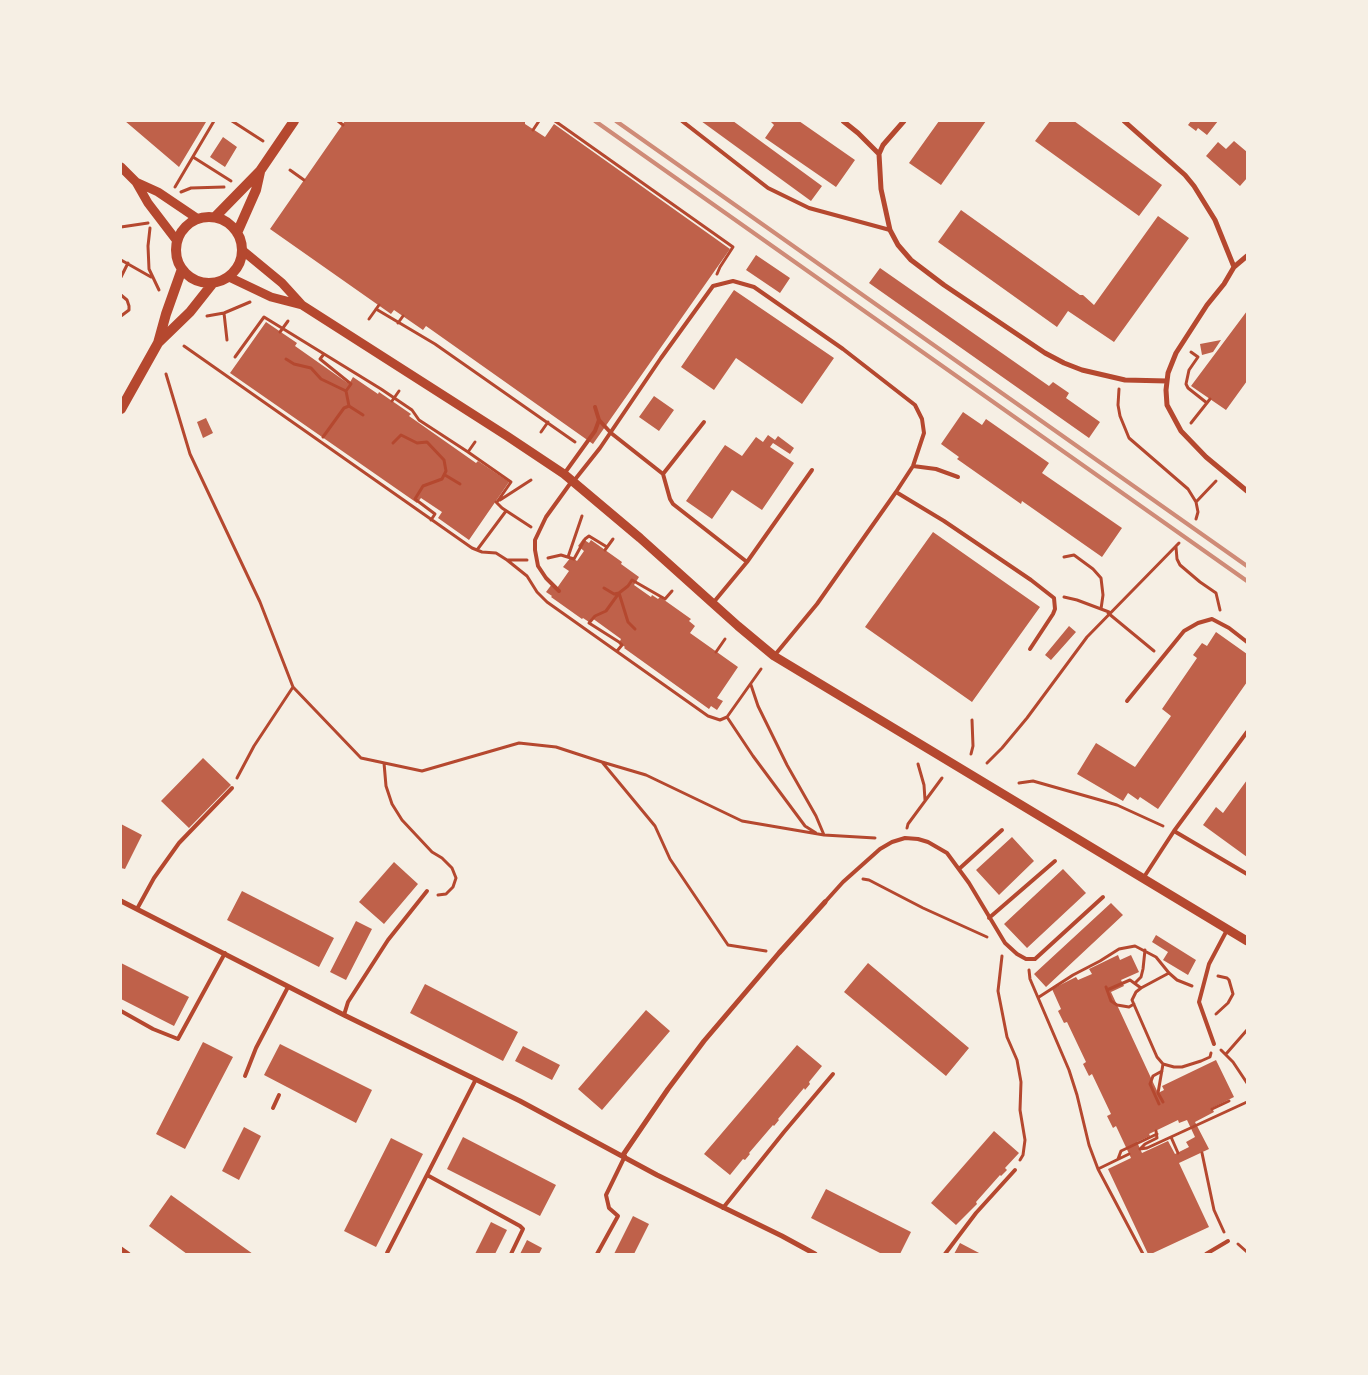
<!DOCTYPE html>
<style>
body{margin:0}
#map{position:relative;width:1368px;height:1375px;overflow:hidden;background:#f6efe4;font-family:"PT Sans",sans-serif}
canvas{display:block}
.frame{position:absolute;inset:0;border:122px solid #f6efe4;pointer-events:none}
</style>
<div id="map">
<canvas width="1368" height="1375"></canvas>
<div class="frame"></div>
</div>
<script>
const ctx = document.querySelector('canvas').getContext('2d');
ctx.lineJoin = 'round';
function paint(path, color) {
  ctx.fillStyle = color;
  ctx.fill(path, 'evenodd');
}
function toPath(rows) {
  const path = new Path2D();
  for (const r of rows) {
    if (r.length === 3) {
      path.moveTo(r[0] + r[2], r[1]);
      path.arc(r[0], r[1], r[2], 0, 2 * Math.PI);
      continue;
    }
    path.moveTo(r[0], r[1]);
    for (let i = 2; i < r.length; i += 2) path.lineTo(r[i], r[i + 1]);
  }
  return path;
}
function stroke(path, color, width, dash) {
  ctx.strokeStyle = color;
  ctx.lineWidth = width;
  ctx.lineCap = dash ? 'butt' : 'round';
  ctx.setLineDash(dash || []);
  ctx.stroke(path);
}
const building = toPath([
 [125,121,205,121,206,122,179,167],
 [345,121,525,121,525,124,545,137,554,124,730,249,593,444,426,326,423,330,394,310,391,314,270,229],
 [701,121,733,121,822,186,811,201],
 [770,121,799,121,855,160,836,187,765,138,774,125],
 [939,121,986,121,941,185,909,163],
 [1050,121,1074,121,1162,185,1139,216,1035,141],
 [1191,121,1218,121,1207,135,1198,128,1196,131,1188,125],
 [223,137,237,147,225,167,210,157],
 [1234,141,1247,152,1247,178,1240,186,1206,156,1218,142,1226,149],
 [961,210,1080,295,1083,295,1094,305,1158,216,1189,238,1114,342,1068,311,1057,327,938,242],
 [756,255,790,278,780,293,746,270],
 [880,268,1049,386,1053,382,1069,393,1066,398,1100,422,1089,438,869,283],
 [734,290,834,358,802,404,736,358,714,390,681,367],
 [1247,311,1247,381,1226,410,1191,386],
 [266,322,297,343,295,346,349,384,353,377,378,394,379,392,411,414,409,416,476,463,478,461,509,482,469,540,438,518,442,512,421,498,417,503,230,373],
 [1221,340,1213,352,1202,355,1200,344],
 [654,396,674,410,659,431,639,417],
 [963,412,982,425,986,419,1049,463,1042,473,1122,528,1102,557,1022,501,1021,504,957,459,959,457,941,444],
 [206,418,213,433,203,438,197,422],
 [768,435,775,440,778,436,794,448,790,454,773,443,770,447,794,463,762,510,732,490,712,519,686,501,725,445,742,456,756,437,763,442],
 [933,532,1040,607,972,702,865,627],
 [583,539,589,543,591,540,622,562,621,564,639,577,634,585,651,597,652,595,658,599,660,597,691,619,689,621,695,626,690,633,738,667,717,698,723,701,717,710,711,706,709,709,624,648,625,647,619,643,621,639,592,618,589,622,583,618,582,619,551,597,552,596,546,592,552,584,557,588,569,571,563,567,571,557,577,561,584,551,578,546],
 [1069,626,1076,632,1051,660,1045,655],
 [1216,632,1247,654,1247,682,1158,809,1140,797,1138,800,1128,793,1123,801,1077,774,1096,743,1135,767,1171,716,1162,709,1197,658,1193,655,1202,643,1207,646],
 [203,758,231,785,189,828,161,801],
 [1247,780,1247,857,1203,825,1216,807,1223,813],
 [121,824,142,835,125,869,121,868],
 [1012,837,1034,861,999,895,976,870],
 [394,862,418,884,384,924,359,902],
 [1063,869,1086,893,1027,948,1004,924],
 [242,891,334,938,319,967,227,920],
 [1111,903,1123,915,1046,987,1034,974],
 [356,921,372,929,346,980,330,972],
 [1156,935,1196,960,1188,975,1163,960,1168,952,1152,942],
 [1118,955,1120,960,1131,955,1139,972,1121,980,1124,986,1111,992,1158,1093,1164,1090,1162,1086,1216,1060,1234,1097,1212,1108,1214,1112,1195,1122,1209,1149,1179,1163,1209,1227,1151,1254,1148,1254,1108,1169,1131,1158,1116,1126,1113,1128,1107,1116,1111,1114,1092,1074,1089,1076,1083,1064,1086,1062,1067,1022,1064,1023,1058,1011,1061,1009,1052,989,1076,977,1078,980,1092,974,1089,969],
 [1178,1120,1179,1123,1187,1120,1195,1137,1186,1142,1189,1147,1175,1154,1168,1141,1142,1153,1137,1142,1150,1136,1149,1134],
 [121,963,189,997,174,1026,121,999],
 [868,963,969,1048,946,1076,844,992],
 [425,984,518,1032,503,1061,410,1013],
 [646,1010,670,1031,602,1110,578,1089],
 [203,1042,233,1057,185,1149,156,1134],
 [280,1044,372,1090,356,1123,264,1075],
 [797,1045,822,1066,809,1082,810,1084,805,1090,804,1088,778,1119,779,1120,774,1126,773,1125,749,1153,750,1154,745,1160,743,1159,730,1175,704,1154],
 [523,1046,560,1065,552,1080,515,1061],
 [244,1127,261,1136,239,1180,222,1171],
 [994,1131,1019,1153,1005,1168,1007,1170,1001,1176,1000,1175,976,1202,977,1204,956,1225,931,1203],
 [463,1137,556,1185,540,1216,447,1169],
 [391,1138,423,1154,376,1247,344,1231],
 [826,1189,911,1232,900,1254,882,1254,811,1218],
 [171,1195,253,1254,187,1254,149,1226],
 [633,1216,649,1224,634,1254,614,1254],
 [491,1222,507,1230,495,1254,475,1254],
 [527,1240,542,1248,539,1254,520,1254],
 [960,1243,981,1254,954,1254]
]);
const path = toPath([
 [232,121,263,141],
 [338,121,343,125],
 [555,121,733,247,720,267,717,274],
 [533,130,539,121],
 [193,157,231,181],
 [290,170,304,180],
 [175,187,214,121],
 [181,192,191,188,224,187],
 [121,227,148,223],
 [150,228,148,246,149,269,159,290],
 [121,260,151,277],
 [121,277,128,263],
 [121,295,127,300,129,306,129,310,121,316],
 [376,309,435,344,575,442],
 [224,313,227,340],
 [207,316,224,313,250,302],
 [369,319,379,305],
 [398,323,403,316],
 [280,332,288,321],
 [184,346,472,548,482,552,496,553,507,560,527,560],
 [1191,352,1198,357,1189,370,1186,384,1188,388,1207,403],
 [235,357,264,317,381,389,412,410,419,420,468,452],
 [286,359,294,364,311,368,321,379,346,391,351,384,320,359,324,354],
 [166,374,190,454,260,602,293,687,361,758,422,771,519,743,556,747,602,762,655,826,670,859,728,945,766,951],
 [1119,389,1118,405,1120,416,1129,438,1188,489,1196,502,1198,512,1196,519],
 [346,391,349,406,363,415],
 [392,401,399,391],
 [1191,423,1210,399],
 [541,432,548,422],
 [323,437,344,408,349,406],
 [475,442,468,452,511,482,497,502],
 [393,443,401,435,417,443,427,442,444,460,446,471,442,479,423,486,415,499,435,514,431,520],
 [445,475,460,484],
 [500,500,531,480],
 [496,502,502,508,531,527],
 [1196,502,1216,481],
 [1176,547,1177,559,1180,565,1200,582,1216,593,1220,610],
 [477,550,506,511],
 [605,550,613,539],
 [568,557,582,516],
 [1064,557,1074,555,1093,569,1101,578,1103,595,1101,609],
 [548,558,561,555,574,559,585,539,589,536,607,547],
 [507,560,527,576,537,592,547,602,708,716,720,720,727,717,761,669],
 [604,588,614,594,619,593,628,586,632,580,665,599,672,591],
 [619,593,628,622,635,629],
 [1064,597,1077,600,1109,612],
 [1108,613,1154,651],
 [617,651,622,645,619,642,589,623,595,616,606,611,619,593],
 [716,652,725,639],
 [751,685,758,706,787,765,816,816,824,835],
 [727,717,753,756,805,826,816,833],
 [971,754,973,746,972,720],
 [602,762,646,775,742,821,824,835,875,838],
 [384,763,386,786,392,804,402,820,432,852,442,858,452,868,456,878,453,887,446,894,438,895],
 [987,763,1002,748,1027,718,1087,637,1179,543],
 [918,764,924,785,925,800],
 [237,778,254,746,293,687],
 [1019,783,1033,781,1100,800,1117,805,1163,826],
 [907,828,908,824,942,778],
 [863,879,869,880,923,908,987,937],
 [1002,956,998,991,1007,1037,1017,1060,1021,1082,1020,1110,1025,1140,1023,1155,1020,1160],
 [1029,970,1030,979,1069,1070,1077,1095,1089,1145,1098,1169,1143,1254],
 [1169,973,1141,988,1136,992,1132,1000,1157,1057,1163,1064,1174,1067,1182,1067,1201,1061,1210,1057,1211,1053],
 [1135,983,1141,977,1143,969,1145,950],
 [1106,987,1111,1001,1117,1005,1129,1007,1134,1004],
 [1107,990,1130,980,1141,988],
 [1039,997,1073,975,1100,961,1119,949,1135,946,1156,957,1169,973,1177,980,1192,986],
 [1216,1014,1228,1003,1233,994,1229,980,1227,978,1218,976],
 [1221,1050,1233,1062,1247,1083],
 [1226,1054,1247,1030],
 [1163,1102,1158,1093,1163,1064],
 [1159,1104,1150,1084,1153,1076,1162,1071],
 [1212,1109,1229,1101],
 [1171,1137,1178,1153],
 [1140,1149,1147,1148,1247,1102],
 [1140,1149,1145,1144,1157,1138,1156,1131],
 [1202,1153,1214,1210,1224,1232],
 [1118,1159,1121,1151,1157,1134],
 [1098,1169,1129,1154],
 [1238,1244,1247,1252]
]);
const service = toPath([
 [682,121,768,188,809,208,890,230],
 [595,407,599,420,611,433,663,474,704,422],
 [913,466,936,469,958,477],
 [564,474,595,431,599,420],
 [663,474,670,499,673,504,747,562],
 [573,482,600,448,661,358,713,286,733,281,754,287,843,349,915,405,922,419,924,433,913,466,896,492,817,604,774,656],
 [896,492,944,521,1031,580,1054,598,1055,609,1053,614,1030,649],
 [559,591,546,578,538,566,535,550,535,540,546,517,572,481],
 [713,603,747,562,812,470],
 [1127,701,1184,631,1198,623,1212,619,1229,628,1247,642],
 [1174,831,1247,874],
 [959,869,1002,830],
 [1144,877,1174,831,1247,732],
 [825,902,843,882,880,849,892,842,905,838,918,839,928,842,947,853,969,883,1005,943,1017,954,1026,959,1035,959,1103,897],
 [137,909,154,878,179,843,232,788],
 [989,918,1055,861],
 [121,1011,153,1029,178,1039,225,953],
 [344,1015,348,1002,388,940,427,891],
 [1214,1044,1199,1002,1209,964,1227,930],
 [245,1076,256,1048,288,987],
 [273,1108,279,1095],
 [427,1175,520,1226,523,1229,511,1254],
 [723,1208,784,1132,833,1074],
 [387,1253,475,1081],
 [597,1254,618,1216,609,1208,606,1195,625,1156],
 [945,1254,976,1213,1015,1170],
 [1206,1254,1228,1241]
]);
const minor = toPath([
 [843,121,858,133,879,154],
 [904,121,883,145,879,154,881,189,890,230,898,245,911,260,944,285,1045,353,1064,363,1082,370,1125,380,1167,381],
 [1124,121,1185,175,1194,186,1215,220,1234,267,1224,284,1207,305,1176,353,1168,373,1166,390,1167,405,1181,431,1206,457,1247,491],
 [1234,267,1247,256],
 [121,901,344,1015,520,1101,657,1175,782,1236,815,1254],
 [623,1155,668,1089,704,1041,779,953,825,902],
 [121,1249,128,1254]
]);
const tertiary = toPath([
 [121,167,136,182,148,203,177,241],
 [136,182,158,192,198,219],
 [242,250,282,283,302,305,507,436,564,474,640,538,738,626,774,656,1247,941],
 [229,277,271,297,302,305]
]);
const secondary = toPath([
 [215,217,260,171,294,121],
 [209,250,33],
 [237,233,256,190,260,172],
 [158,343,166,314,182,269],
 [121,409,158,343,190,312,213,283]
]);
const rail = toPath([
 [595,121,1247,581],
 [616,121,1247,566]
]);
paint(building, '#bf614a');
stroke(path, '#b5482f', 3);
stroke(service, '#b5482f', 4);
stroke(minor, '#b5482f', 5);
stroke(tertiary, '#b5482f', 9);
stroke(secondary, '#b5482f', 10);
stroke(rail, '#cf8b77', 4);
</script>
